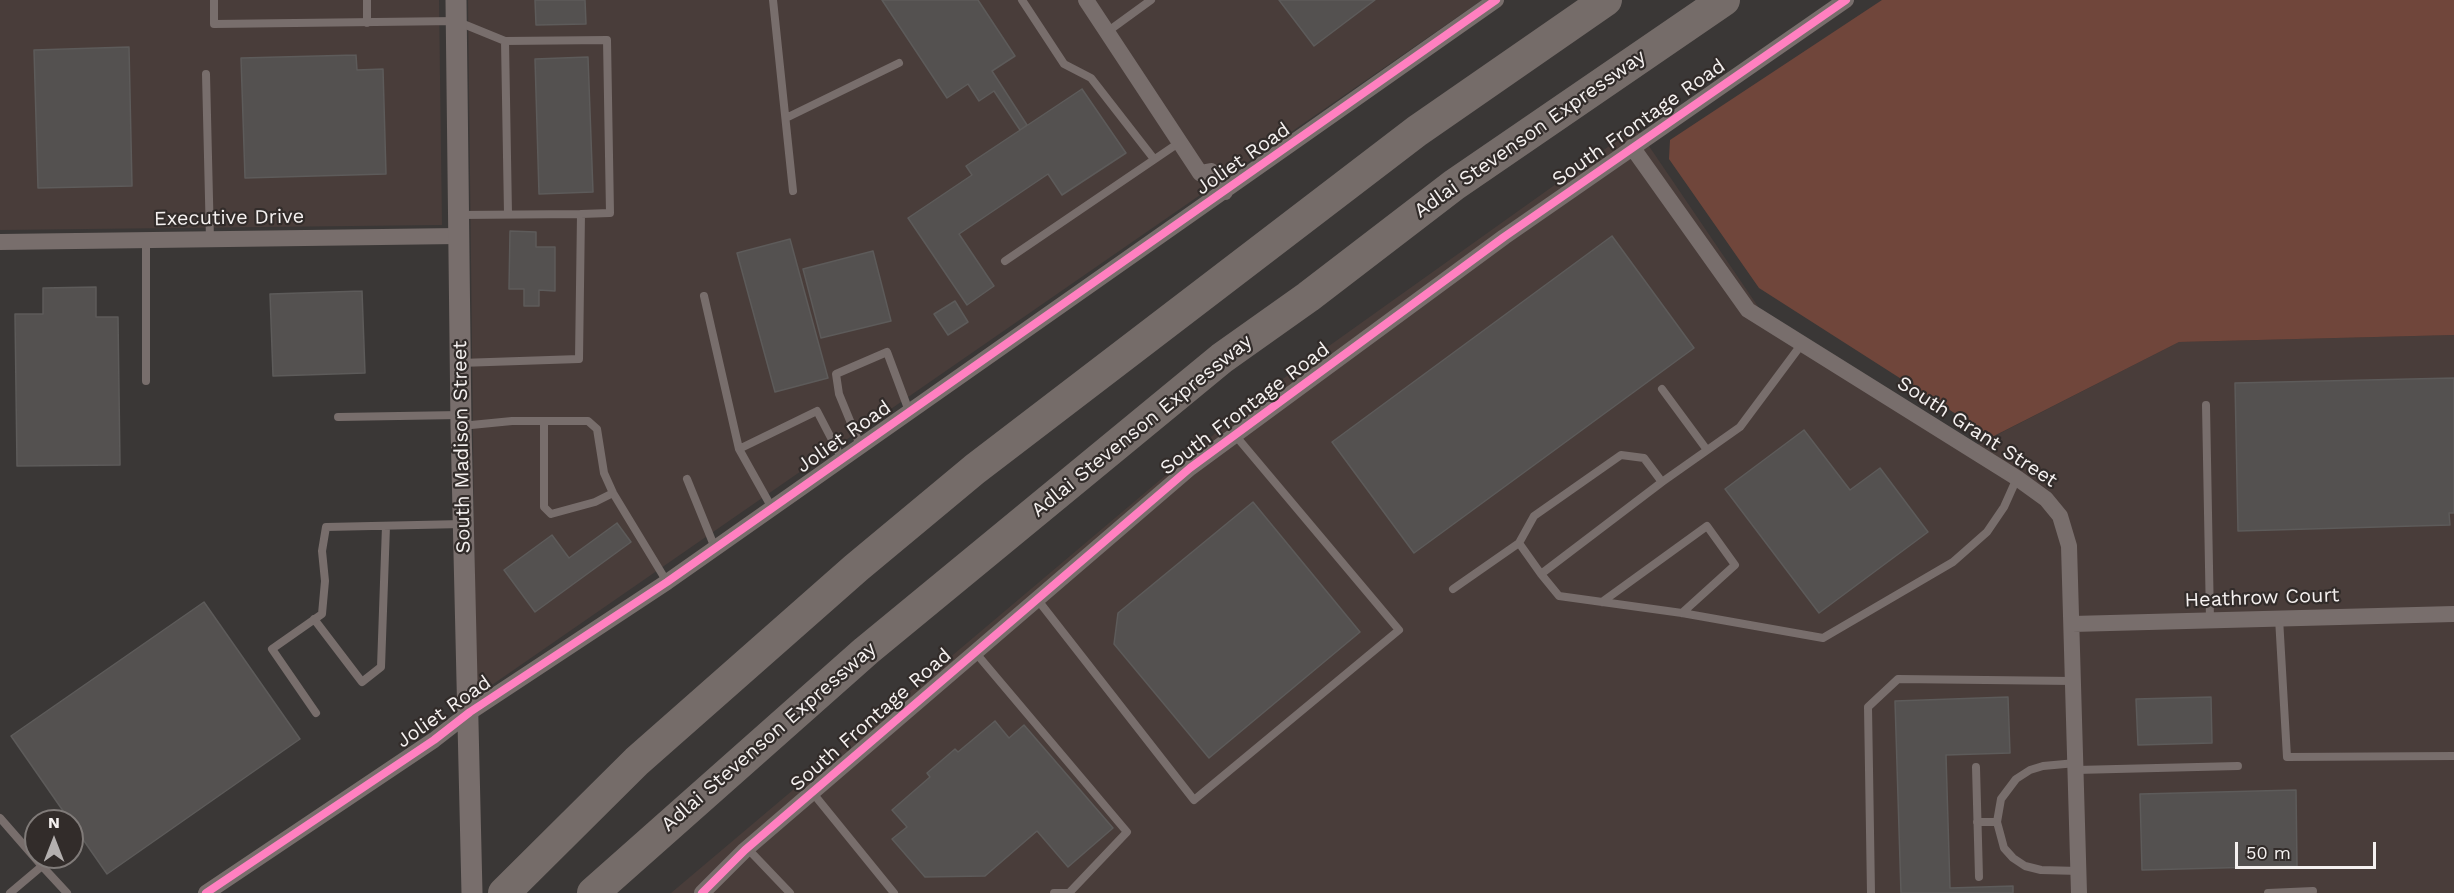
<!DOCTYPE html>
<style>
body{margin:0}
#map{position:relative;width:2454px;height:893px;overflow:hidden;background:#3a3736;font-family:"Work Sans",sans-serif}
canvas{display:block}
.north{position:absolute;left:24px;top:809px;width:60px;height:60px;box-sizing:border-box;background:#322c2a;border:2px solid #807b79;border-radius:50%;rotate:0deg;font-size:16px;font-weight:700;line-height:24px;text-align:center;color:#f5f1f0}
.north::after{content:'';display:block;margin:auto;width:21px;height:27px;background:#b4b0af;clip-path:polygon(50% 0,100% 100%,50% 72%,0 100%)}
.scale{position:absolute;left:2235px;top:842px;width:141px;height:27px;box-sizing:border-box;border:3px solid #f5f1f0;border-top:0;padding-left:8px;font-size:18px;line-height:21px;white-space:nowrap;color:#f5f1f0;-webkit-text-stroke:4px #322c2a;paint-order:stroke}
</style>
<div id="map">
<canvas width="2454" height="893"></canvas>
<div class="north">N</div>
<div class="scale">50 m</div>
</div>
<script>
const ctx = document.querySelector('canvas').getContext('2d');
ctx.lineJoin = 'round';
function paint(path, color) {
  ctx.fillStyle = color;
  ctx.fill(path, 'evenodd');
}
function toPath(rows) {
  const path = new Path2D();
  for (const r of rows) {
    path.moveTo(r[0], r[1]);
    for (let i = 2; i < r.length; i += 2) path.lineTo(r[i], r[i + 1]);
  }
  return path;
}
function stroke(path, color, width, dash) {
  ctx.strokeStyle = color;
  ctx.lineWidth = width;
  ctx.lineCap = dash ? 'butt' : 'round';
  ctx.setLineDash(dash || []);
  ctx.stroke(path);
}
function write(font, color, halo, rows, align = 'center') {
  ctx.font = font + ' "Work Sans",sans-serif';
  ctx.lineWidth = 4.5;
  ctx.setLineDash([]);
  ctx.textBaseline = 'middle';
  ctx.strokeStyle = halo;
  ctx.fillStyle = color;
  for (const [text, x, y, turn = 0] of rows) {
    ctx.save();
    ctx.translate(x, y);
    ctx.rotate((+turn || 0) * Math.PI / 180);
    ctx.textAlign = isNaN(turn) ? turn : align;
    if (halo) ctx.strokeText(text, 0, 0);
    ctx.fillText(text, 0, 0);
    ctx.restore();
  }
}
const built = toPath([
 [0,0,439,0,442,225,0,230],
 [468,0,1482,0,476,696],
 [1636,127,1759,308,1977,445,2179,342,2454,335,2454,893,671,893,1263,393]
]);
const green = toPath([
 [1882,0,2454,0,2454,335,2179,342,1992,437,1759,288,1669,159,1670,140]
]);
const building = toPath([
 [535,0,585,0,586,24,536,25,535,0],
 [882,0,978,0,1015,56,992,71,1027,125,1020,130,994,91,979,101,968,84,947,98,882,0],
 [1279,0,1375,0,1314,46,1279,0],
 [129,47,132,186,38,188,34,50,129,47],
 [356,55,357,70,383,69,386,174,245,178,241,58,356,55],
 [588,57,593,192,539,194,535,59,588,57],
 [1082,89,1126,153,1062,195,1048,174,959,234,994,286,967,305,908,218,972,175,966,166,1082,89],
 [510,231,536,232,536,247,555,247,555,291,539,290,539,306,524,306,524,289,509,289,510,231],
 [1612,236,1694,348,1414,553,1332,442,1612,236],
 [790,239,828,378,775,392,737,253,790,239],
 [873,251,891,321,821,338,803,269,873,251],
 [96,287,96,317,118,317,120,465,17,466,15,314,43,314,43,288,96,287],
 [362,291,365,373,273,376,270,294,362,291],
 [955,301,968,322,948,335,934,314,955,301],
 [2454,378,2454,513,2449,513,2450,525,2238,531,2235,383,2454,378],
 [1804,430,1850,490,1880,468,1928,532,1819,613,1725,489,1804,430],
 [1253,502,1360,632,1209,758,1114,644,1118,613,1253,502],
 [617,523,631,542,535,612,504,570,552,535,569,558,617,523],
 [204,602,300,739,107,874,11,736,204,602],
 [2008,697,2010,753,1946,755,1950,888,2013,886,2013,893,1901,893,1895,701,2008,697],
 [2211,697,2212,743,2138,745,2136,699,2211,697],
 [995,721,1009,738,1024,725,1113,828,1068,867,1037,831,985,876,925,877,892,839,907,827,892,810,930,777,927,773,955,749,958,752,995,721],
 [2296,790,2297,866,2142,870,2140,794,2296,790]
]);
const service = toPath([
 [214,0,214,24,456,21,505,41],
 [773,0,793,191],
 [1022,0,1064,64,1091,78,1154,159],
 [367,23,367,0],
 [1107,32,1151,0],
 [206,74,210,240],
 [786,118,899,63],
 [508,214,505,41,607,40,610,213,581,214],
 [459,215,581,214,579,359,460,363],
 [146,241,146,381],
 [1005,261,1180,142],
 [704,296,739,449,772,508],
 [1801,345,1740,427,1662,482,1541,574,1559,596,1682,613,1823,638,1953,562,1987,532,2004,507,2017,478],
 [1662,389,1707,450],
 [2206,405,2210,620],
 [338,417,460,415],
 [544,421,544,507,551,514,595,502,613,493],
 [461,426,512,421,588,421,597,429,604,473,613,493,667,582],
 [860,445,839,394,836,374,887,352,909,411],
 [739,449,817,411,842,459],
 [687,479,715,548],
 [1541,574,1519,543,1534,516,1621,455,1644,458,1662,482],
 [1453,589,1519,543],
 [1037,599,1194,800,1399,630,1235,435],
 [1602,602,1707,526,1735,565,1682,613],
 [2279,618,2287,757,2454,756],
 [314,619,362,682,381,667,386,526],
 [975,652,1127,832,1069,893,1054,893],
 [316,713,272,649,322,614,325,581,322,551,326,527,463,524],
 [2076,763,2043,766,2030,770,2016,779,2001,799,1997,822,2004,848,2013,858,2025,866,2041,870,2079,871],
 [1976,767,1979,877],
 [2076,770,2238,766],
 [812,792,894,893],
 [0,818,42,866,10,893],
 [1977,822,1997,822],
 [747,848,790,893],
 [42,866,67,893],
 [1871,893,1868,707,1898,679,2073,681],
 [2268,893,2313,891]
]);
const minor = toPath([
 [1086,0,1200,173,1211,171,1225,192],
 [1632,147,1748,310,2017,478,2046,499,2060,516,2069,546,2079,893],
 [0,242,458,236],
 [2072,624,2454,614],
 [206,893,434,740,470,712,667,582,1496,0],
 [702,893,745,850,1190,468,1504,237,1846,0]
]);
const tertiary = toPath([
 [456,0,461,426,472,893]
]);
const motorway = toPath([
 [504,893,637,761,856,568,975,469,1417,131,1606,0],
 [593,893,866,651,1222,358,1308,297,1454,185,1724,0]
]);
const cycleway = toPath([
 [206,893,434,740,470,712,667,582,1496,0],
 [702,893,745,850,1190,468,1504,237,1846,0]
]);
const streetNames = [
 ["South Frontage Road",1639,123,-35],
 ["Adlai Stevenson Expressway",1530,134,-35],
 ["Joliet Road",1243,159,-35],
 ["Executive Drive",229,218,-1],
 ["South Frontage Road",1245,409,-37],
 ["Adlai Stevenson Expressway",1142,426,-39],
 ["South Grant Street",1977,432,33],
 ["Joliet Road",844,437,-35],
 ["South Madison Street",462,447,-91],
 ["Heathrow Court",2262,598,-2],
 ["Joliet Road",444,712,-35],
 ["South Frontage Road",871,720,-41],
 ["Adlai Stevenson Expressway",769,737,-41]
];
paint(built, '#493d3a');
paint(green, '#70463b');
paint(building, '#545150');
stroke(building, '#5d5b5a', 1.5);
stroke(service, '#786e6c', 8);
stroke(minor, '#786e6c', 16);
stroke(tertiary, '#786e6c', 21);
stroke(motorway, '#756c69', 32);
stroke(cycleway, '#ff80c0', 8);
write('20px', '#f5f1f0', '#322c2a', streetNames);
</script>
